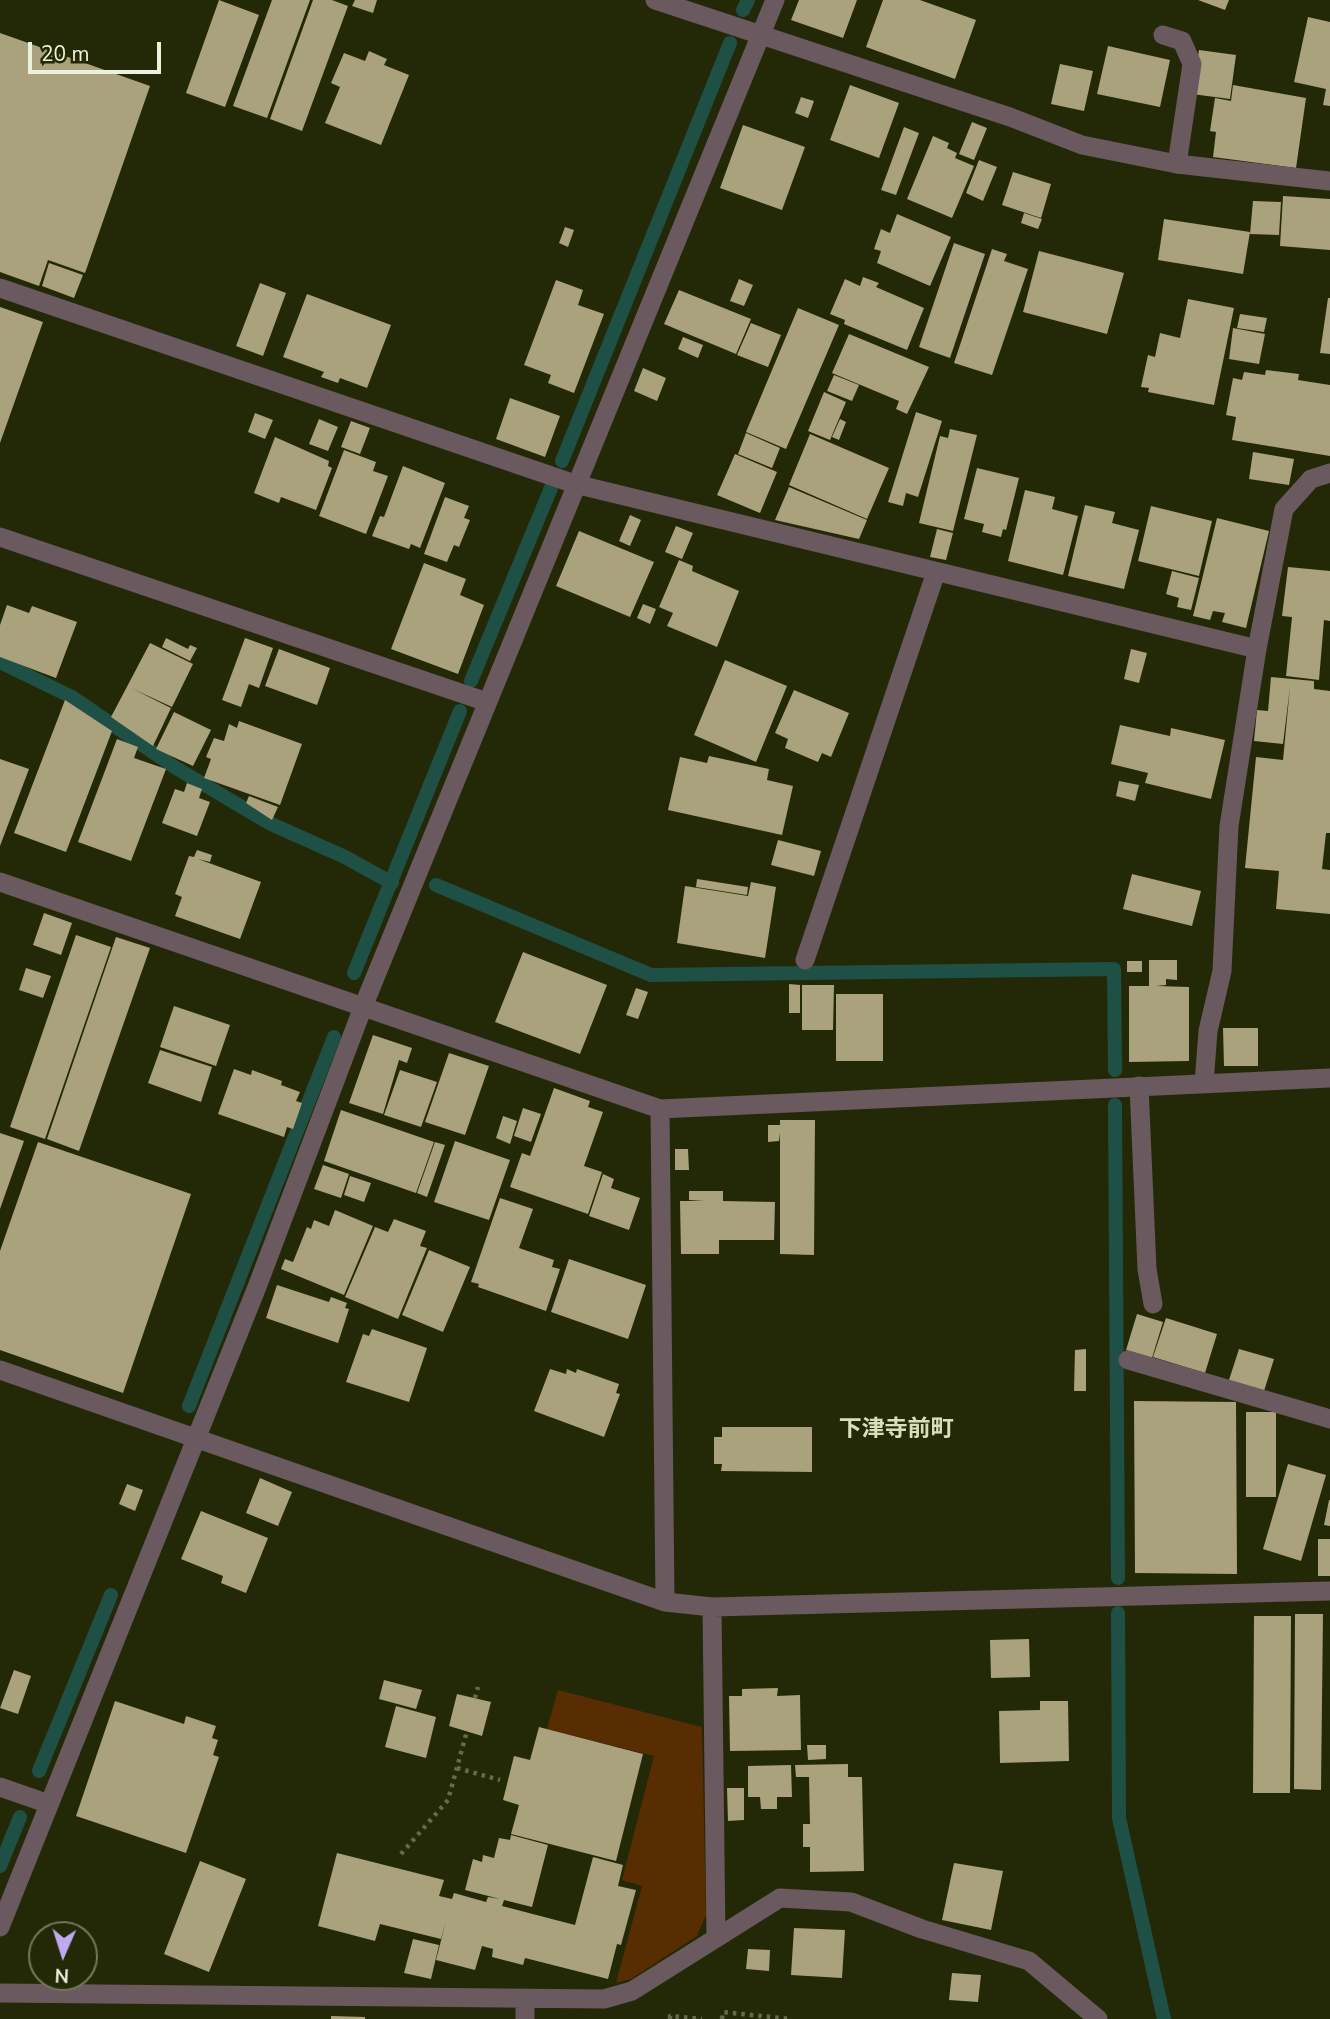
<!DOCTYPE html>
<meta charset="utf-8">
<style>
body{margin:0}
#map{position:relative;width:1330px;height:2019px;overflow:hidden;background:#232907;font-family:"Nunito Sans",sans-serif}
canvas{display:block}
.north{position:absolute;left:28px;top:1921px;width:70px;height:70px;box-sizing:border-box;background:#232907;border:2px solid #73795d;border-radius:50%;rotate:183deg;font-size:19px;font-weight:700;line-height:28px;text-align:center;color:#ecf1dd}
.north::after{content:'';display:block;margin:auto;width:24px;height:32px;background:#c0a8f3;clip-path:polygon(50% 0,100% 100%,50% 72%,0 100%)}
.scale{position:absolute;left:28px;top:42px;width:133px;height:32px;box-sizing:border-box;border:4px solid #ecf1dd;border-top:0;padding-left:9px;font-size:21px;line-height:24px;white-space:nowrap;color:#ecf1dd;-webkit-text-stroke:5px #232907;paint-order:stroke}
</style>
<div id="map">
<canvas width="1330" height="2019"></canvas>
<div class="north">N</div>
<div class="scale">20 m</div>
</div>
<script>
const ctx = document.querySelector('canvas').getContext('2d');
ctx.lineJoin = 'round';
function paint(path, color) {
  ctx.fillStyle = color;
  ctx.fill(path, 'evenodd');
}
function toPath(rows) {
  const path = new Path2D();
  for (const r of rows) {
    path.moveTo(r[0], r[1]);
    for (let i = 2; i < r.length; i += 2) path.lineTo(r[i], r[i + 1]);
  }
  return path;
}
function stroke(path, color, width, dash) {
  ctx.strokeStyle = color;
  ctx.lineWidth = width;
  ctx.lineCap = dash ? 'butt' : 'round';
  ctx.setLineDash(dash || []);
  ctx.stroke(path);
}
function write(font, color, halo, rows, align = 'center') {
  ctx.font = font + ' "Nunito Sans","Noto Sans JP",sans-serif';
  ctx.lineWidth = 7;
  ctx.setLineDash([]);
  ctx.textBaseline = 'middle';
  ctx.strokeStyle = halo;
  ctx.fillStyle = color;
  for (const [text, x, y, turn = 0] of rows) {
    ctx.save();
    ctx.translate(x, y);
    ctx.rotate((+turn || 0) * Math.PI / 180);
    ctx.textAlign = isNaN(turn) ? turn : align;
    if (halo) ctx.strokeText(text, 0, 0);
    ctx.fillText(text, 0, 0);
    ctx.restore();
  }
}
const green = toPath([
 [558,1690,702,1727,706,1915,697,1936,631,1979,616,1983,642,1886,622,1880,654,1756,547,1729]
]);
const stream = toPath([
 [743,10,748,0],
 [562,461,730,43],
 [0,662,72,697,176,768,269,823,345,857,392,883],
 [471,681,551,488],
 [436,885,651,975,1114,969,1115,1070],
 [354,973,460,711],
 [1115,1105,1118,1578],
 [189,1406,334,1037],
 [1118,1613,1119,1818,1164,2019],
 [39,1771,111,1595],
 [0,1866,20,1817]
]);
const building = toPath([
 [219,0,259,15,225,107,186,93],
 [272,0,310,0,267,118,233,106],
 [313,0,332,0,348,6,302,131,270,119],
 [355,0,377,0,373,13,352,6],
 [799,0,857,0,843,38,791,20],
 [883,0,920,0,976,20,955,79,866,47],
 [1198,0,1229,0,1225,10],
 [1308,17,1330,22,1330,106,1323,105,1326,89,1294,82],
 [0,33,150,86,85,273,48,260,39,286,0,272],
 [1108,46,1170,60,1160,107,1097,94],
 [1199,50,1236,55,1230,99,1192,94],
 [369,51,387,59,384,65,409,75,381,145,325,123,340,87,331,83,344,53,365,61],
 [1060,64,1093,71,1084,111,1051,104],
 [850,85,899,103,879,158,830,140],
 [1233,85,1306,98,1296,168,1213,157,1216,132,1210,131,1215,98,1231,101],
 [801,97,814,101,808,118,795,113],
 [972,122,987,128,974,160,959,154],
 [743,125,805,147,782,210,720,188],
 [904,127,919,133,896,195,881,190],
 [933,136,949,143,947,148,957,153,955,158,974,166,952,218,907,199],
 [979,160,997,167,983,201,966,193],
 [1013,172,1051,184,1041,218,1002,205],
 [1283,196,1330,199,1330,250,1280,246],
 [1253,201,1281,202,1279,235,1250,234],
 [1024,213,1042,219,1038,229,1021,223],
 [897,214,951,237,930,286,877,263,881,251,874,249,881,229,890,233],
 [1164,219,1250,232,1243,274,1158,260],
 [565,227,574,230,568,247,559,243],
 [954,243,985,254,950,358,919,347],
 [992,249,1007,254,1004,261,1028,269,992,375,954,363],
 [1039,251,1124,273,1107,334,1023,312],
 [49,263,83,275,74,298,42,286],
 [863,277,879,283,876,287,924,308,907,350,844,324,845,320,830,314,845,279,860,286],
 [739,279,753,285,744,306,730,301],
 [556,280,583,290,578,305,604,314,574,393,548,383,551,375,524,365],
 [260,283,286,293,263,356,236,346],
 [679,290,751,319,736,354,664,324],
 [307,294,391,325,367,388,340,378,338,383,321,377,324,372,283,357],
 [1328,298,1330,298,1330,354,1320,353],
 [1188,299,1234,308,1214,405,1148,392,1149,388,1141,387,1148,355,1155,357,1160,333,1180,338],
 [0,307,43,322,0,443],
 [798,308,839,325,786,449,746,432],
 [1240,314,1267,318,1264,332,1237,328],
 [751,323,781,335,768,367,737,355],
 [1233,328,1265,334,1259,364,1229,359],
 [849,334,929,367,907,414,896,409,899,401,832,373],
 [683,337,703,345,698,358,678,349],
 [643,368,666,378,657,401,634,391],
 [1266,370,1299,374,1298,380,1330,385,1330,456,1232,440,1236,417,1226,415,1233,378,1242,380,1244,372,1265,375],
 [834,375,859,385,852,401,827,391],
 [824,392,846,402,830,440,808,431],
 [510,398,560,416,545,457,496,439],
 [916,412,942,421,918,497,906,493,903,506,888,502],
 [255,413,273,420,265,439,248,432],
 [319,419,338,427,328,451,309,444],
 [840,419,846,422,839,440,832,437],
 [351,421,370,428,360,454,341,447],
 [950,429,977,435,953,531,919,523,940,436,948,438],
 [746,433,780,448,772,468,738,454],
 [810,434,889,468,867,519,789,485],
 [275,437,329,461,328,466,332,468,316,510,281,497,279,503,254,493],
 [344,450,376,462,373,471,388,476,366,534,319,516],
 [1253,452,1294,459,1289,485,1249,479],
 [735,454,777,472,760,513,717,495],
 [403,466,445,483,420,548,411,544,409,549,372,536,380,516,384,517],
 [977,468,1019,478,1006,530,1003,529,1001,537,982,532,984,524,964,519],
 [789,487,867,520,859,539,775,520],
 [1025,490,1055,497,1052,509,1078,516,1063,575,1008,561],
 [445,497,469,506,464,518,470,520,459,547,454,545,447,562,424,554],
 [1085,505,1115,512,1112,523,1139,530,1124,589,1068,576],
 [1151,506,1212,521,1199,576,1138,561],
 [630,515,641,520,630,546,619,541],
 [1217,518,1269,531,1246,628,1222,622,1225,613,1213,611,1210,620,1193,616],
 [676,526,693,533,682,559,665,552],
 [937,529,953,533,946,560,930,557],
 [579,531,654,562,630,617,556,586],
 [679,560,693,566,692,571,739,591,717,647,667,626,673,613,659,607],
 [424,563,466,579,460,595,484,605,458,674,391,649],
 [1288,567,1330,571,1330,621,1324,620,1319,680,1286,676,1292,617,1282,616],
 [1172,571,1199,578,1191,610,1177,607,1179,598,1166,594],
 [643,604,656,609,650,624,637,618],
 [7,605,29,613,32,606,77,622,56,678,0,657,0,625],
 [166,638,188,649,190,645,197,648,190,661,162,647],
 [245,638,273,648,259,688,249,684,241,707,222,700],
 [150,643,193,664,172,707,131,688,171,708,153,746,111,717],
 [279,649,330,668,317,705,265,686],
 [1131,649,1147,653,1139,683,1124,679],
 [725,660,787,686,756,762,694,735],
 [1271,677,1314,681,1314,689,1330,691,1330,833,1326,833,1322,869,1330,870,1330,914,1276,909,1279,871,1245,868,1256,757,1283,760,1290,687,1283,744,1254,741,1257,710,1268,711],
 [794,690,849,713,831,757,822,753,818,762,785,748,788,739,775,733],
 [65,700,112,731,66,852,14,833],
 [174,712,211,730,193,766,156,749],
 [239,721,302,744,280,805,204,778,211,759,206,757,214,738,224,741,229,724,237,728],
 [1120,725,1170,736,1171,728,1225,740,1211,799,1145,783,1148,773,1111,764],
 [117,739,138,747,134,758,166,769,131,861,78,842],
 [709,756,769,769,767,780,793,786,782,835,668,810,680,757,707,763],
 [0,759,29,769,0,846],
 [1119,781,1139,785,1135,801,1116,796],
 [187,783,202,789,199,798,210,802,197,836,162,823,175,789,184,792],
 [249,796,278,807,272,820,246,803],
 [778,840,821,851,814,876,771,865],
 [197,850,212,855,210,862,198,859,261,882,240,939,175,916,182,897,175,894,189,856,194,857],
 [1132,874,1201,891,1192,926,1123,909],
 [697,879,748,887,747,895,696,887],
 [751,882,776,887,765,958,677,943,685,886,748,896],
 [44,913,72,923,61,955,33,945],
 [76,935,111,947,45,1139,10,1127],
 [116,937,150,948,79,1151,47,1139],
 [523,952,607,985,580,1054,495,1022],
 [1149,960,1177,960,1177,980,1166,979,1166,985,1156,986,1189,987,1189,1061,1129,1062,1129,986,1149,986],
 [1127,961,1142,961,1142,972,1127,972],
 [26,968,51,976,43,998,19,990],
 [789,984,800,985,800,1013,789,1013],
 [802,985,834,985,833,1030,802,1030],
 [636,988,648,992,638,1019,626,1015],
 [836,994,883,994,883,1061,836,1061],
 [174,1006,230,1025,216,1066,160,1047],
 [1223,1028,1258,1028,1258,1066,1224,1066],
 [373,1035,412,1048,407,1063,399,1060,383,1114,349,1103],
 [160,1050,212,1067,201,1102,148,1083],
 [449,1053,489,1066,465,1135,425,1122],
 [234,1069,251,1075,252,1070,282,1081,281,1085,300,1092,296,1101,302,1103,293,1129,287,1127,284,1137,218,1114],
 [400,1070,437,1082,421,1127,384,1115],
 [554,1088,590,1101,588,1107,603,1112,584,1166,602,1172,588,1214,510,1187,522,1153,530,1156],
 [523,1108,541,1114,531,1142,514,1136],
 [341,1110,434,1142,416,1193,324,1161],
 [503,1116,517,1121,510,1144,496,1138],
 [780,1120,815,1120,814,1255,780,1254,780,1133,779,1141,768,1142,768,1125,780,1125],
 [0,1133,24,1141,0,1209],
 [455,1141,510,1160,489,1220,434,1202],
 [38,1142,191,1194,123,1393,0,1350,0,1251],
 [435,1142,445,1145,427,1197,417,1193],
 [675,1149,688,1149,689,1170,675,1170],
 [323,1165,349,1174,341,1198,314,1189],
 [603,1174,614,1179,611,1188,640,1198,629,1230,589,1216],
 [350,1176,371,1183,364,1202,344,1195],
 [689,1191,723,1191,723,1201,775,1202,774,1240,719,1240,719,1254,681,1254,680,1201,704,1201,689,1200],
 [500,1198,533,1209,519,1248,554,1260,552,1267,560,1269,546,1311,478,1287,479,1284,471,1282],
 [335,1210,373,1226,344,1295,281,1269,285,1259,293,1262,307,1227,311,1229,314,1220,329,1226],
 [394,1219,426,1231,420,1246,427,1248,398,1319,345,1297,375,1227,388,1232],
 [429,1250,470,1267,443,1332,402,1315],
 [569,1259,646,1285,628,1339,551,1312],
 [277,1285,329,1302,331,1297,347,1303,345,1308,349,1309,338,1343,266,1318],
 [1137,1314,1163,1322,1152,1358,1126,1350],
 [1166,1318,1217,1334,1205,1373,1153,1357],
 [372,1329,427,1348,409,1402,346,1382,363,1334,369,1336],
 [1086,1349,1086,1391,1074,1391,1075,1350],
 [1239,1349,1274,1359,1264,1391,1229,1380],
 [550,1369,566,1374,567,1369,576,1373,577,1369,619,1384,616,1393,620,1394,604,1437,534,1411],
 [1134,1401,1236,1402,1237,1574,1135,1573],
 [1246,1412,1276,1412,1276,1497,1246,1497],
 [722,1427,812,1427,812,1472,721,1471,722,1464,714,1464,714,1437,722,1437],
 [1288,1464,1326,1475,1301,1561,1263,1549],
 [260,1478,292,1492,278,1526,246,1513],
 [127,1484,143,1490,135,1511,119,1504],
 [1329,1500,1330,1500,1330,1526,1324,1525],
 [201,1511,268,1538,246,1593,221,1583,223,1576,181,1559],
 [1318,1539,1330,1539,1330,1576,1318,1576],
 [1295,1614,1323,1614,1321,1790,1294,1789],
 [1254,1616,1291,1616,1290,1793,1253,1793],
 [1029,1639,1030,1677,991,1678,990,1640],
 [14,1670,31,1676,18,1714,0,1708],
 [384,1680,422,1690,416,1709,379,1699],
 [778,1688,777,1696,800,1695,801,1750,730,1751,729,1696,742,1696,742,1689],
 [457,1694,491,1702,482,1736,449,1726],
 [115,1701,184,1724,186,1716,216,1726,212,1738,218,1740,213,1755,219,1757,186,1853,76,1816],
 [1040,1701,1068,1701,1069,1761,1000,1763,999,1711,1040,1710],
 [396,1706,436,1717,426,1758,385,1747],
 [539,1727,643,1754,616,1861,511,1834,519,1805,503,1800,514,1756,530,1760],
 [807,1745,826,1745,826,1759,808,1760],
 [848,1764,848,1777,862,1777,864,1871,810,1872,810,1847,803,1847,803,1824,810,1824,809,1777,796,1777,795,1765],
 [791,1765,792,1797,777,1797,777,1809,761,1809,760,1797,748,1797,748,1766],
 [727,1788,744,1788,744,1820,728,1821],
 [511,1835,548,1845,532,1907,504,1900,502,1906,575,1925,593,1857,623,1865,618,1886,636,1890,621,1945,617,1944,608,1979,525,1958,523,1965,492,1957,493,1949,482,1946,475,1970,436,1960,446,1921,441,1939,380,1924,375,1941,318,1926,337,1853,444,1880,439,1896,452,1899,454,1893,486,1902,488,1897,500,1899,465,1890,473,1859,482,1862,483,1855,494,1858,499,1838,510,1840],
 [200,1861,246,1879,209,1972,164,1954],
 [954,1863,1003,1871,991,1930,942,1920],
 [794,1928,845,1930,842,1978,791,1975],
 [413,1939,439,1945,431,1979,404,1973],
 [748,1949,770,1950,769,1971,746,1969],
 [952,1973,981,1975,978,2002,949,2000],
 [331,2016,365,2017,365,2019,331,2019]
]);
const path = toPath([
 [475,1698,478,1687],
 [457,1768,500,1780],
 [401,1854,448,1800,467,1731],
 [670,2019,670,2016,702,2019],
 [722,2019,723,2012,790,2019]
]);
const service = toPath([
 [1163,35,1182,41,1192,64,1177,164],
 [1139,1086,1147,1269,1153,1304],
 [1128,1360,1330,1419]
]);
const minor = toPath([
 [655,0,1010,117,1082,145,1177,164,1330,181],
 [0,288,575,484,1257,649],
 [0,537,487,702],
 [0,882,660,1109,1330,1078],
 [805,960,936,572],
 [1204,1084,1208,1031,1222,971,1229,826,1257,649,1284,509,1311,479,1330,473],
 [660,1109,665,1602],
 [0,1370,665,1602,712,1607,1330,1591],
 [712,1607,716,1938],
 [0,1787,49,1804],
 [0,1927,257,1287,363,1007,775,0],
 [0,1993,604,1999,632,1991,780,1898,851,1902,922,1929,1029,1961,1098,2019],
 [525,1998,525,2019]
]);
const quarterNames = [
 ["下津寺前町",896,1430]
];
paint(green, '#582d01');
stroke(stream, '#1e5046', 14);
paint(building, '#a9a27c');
stroke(path, '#646a4c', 4.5, [3.5, 5]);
stroke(service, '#6a595e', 19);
stroke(minor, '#6a595e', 19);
write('bold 23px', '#d7e0b9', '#232907', quarterNames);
</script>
